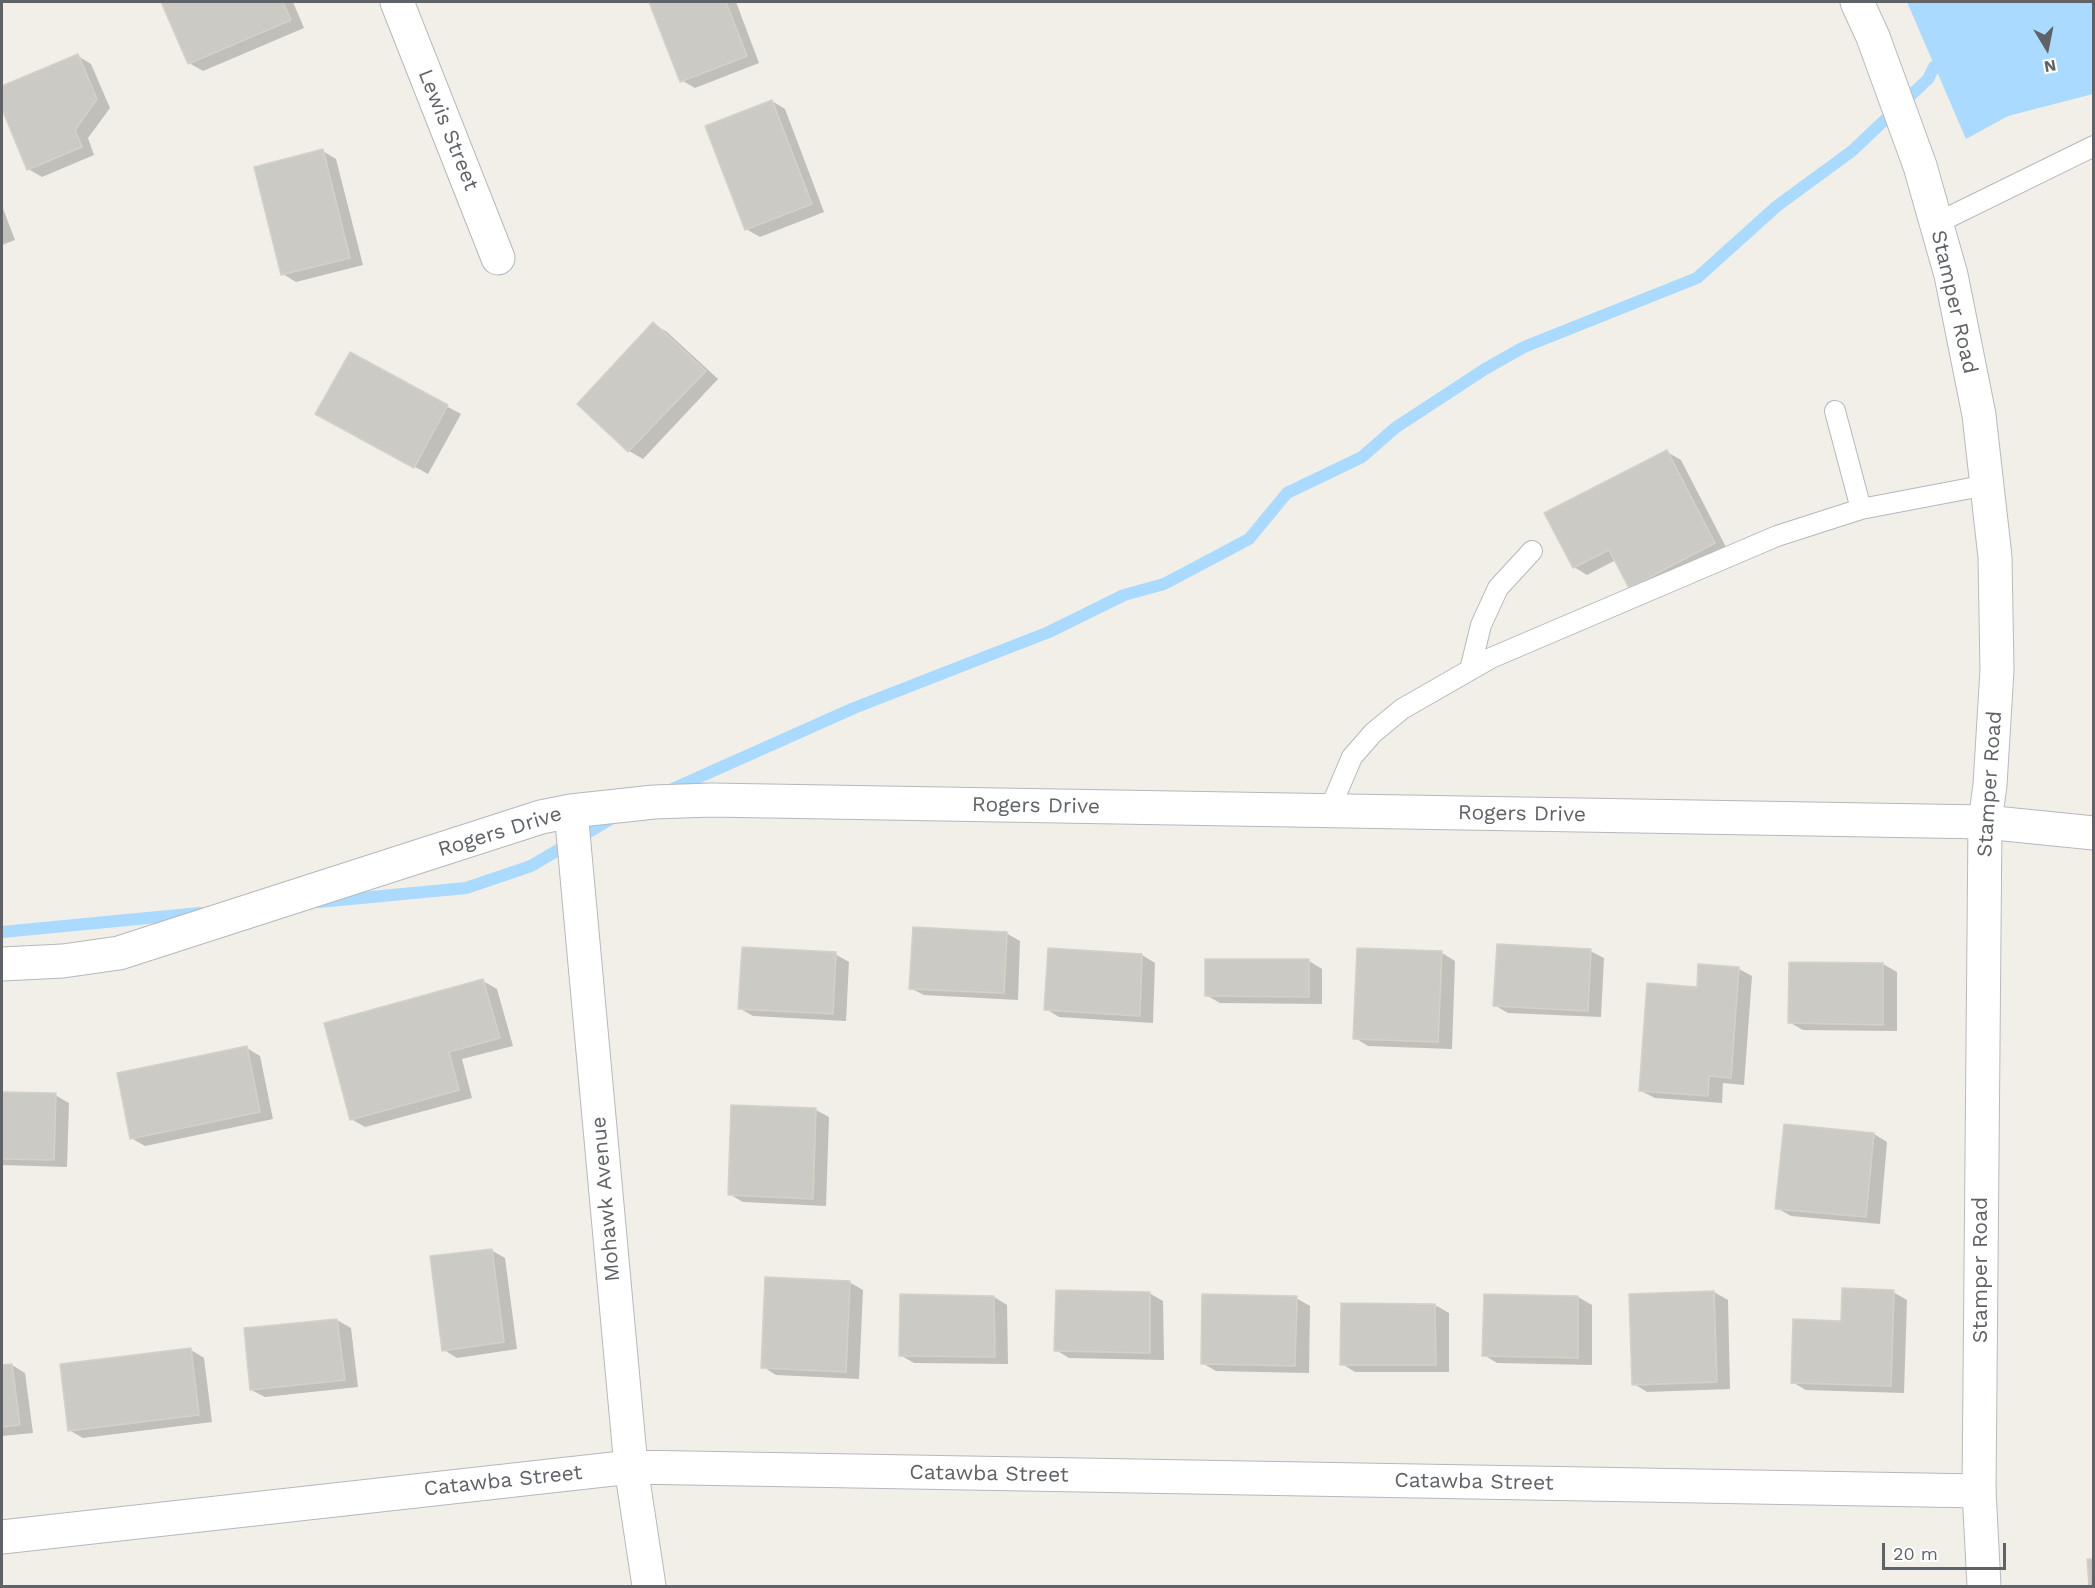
<!DOCTYPE html>
<style>
body{margin:0}
#map{position:relative;width:2095px;height:1588px;overflow:hidden;background:#f1efe8;font-family:"Work Sans",sans-serif}
canvas{display:block}
.frame{position:absolute;inset:0;border:3px solid #5f6368;pointer-events:none}
.north{position:absolute;left:2017px;top:18px;width:60px;height:60px;-webkit-text-stroke:4px #fff;paint-order:stroke;rotate:170deg;font-size:16px;font-weight:700;line-height:24px;text-align:center;color:#5f6368}
.north::after{content:'';display:block;margin:auto;width:21px;height:27px;background:#5f6368;clip-path:polygon(50% 0,100% 100%,50% 72%,0 100%)}
.scale{position:absolute;left:1882px;top:1543px;width:124px;height:27px;box-sizing:border-box;border:3px solid #5f6368;border-top:0;padding-left:8px;font-size:18px;line-height:21px;white-space:nowrap;color:#5f6368;-webkit-text-stroke:4px #fff;paint-order:stroke}
</style>
<div id="map">
<canvas width="2095" height="1588"></canvas>
<div class="frame"></div>
<div class="north">N</div>
<div class="scale">20 m</div>
</div>
<script>
const ctx = document.querySelector('canvas').getContext('2d');
ctx.lineJoin = 'round';
function paint(path, color) {
  ctx.fillStyle = color;
  ctx.fill(path, 'evenodd');
}
function toPath(rows) {
  const path = new Path2D();
  for (const r of rows) {
    path.moveTo(r[0], r[1]);
    for (let i = 2; i < r.length; i += 2) path.lineTo(r[i], r[i + 1]);
  }
  return path;
}
function stroke(path, color, width, dash) {
  ctx.strokeStyle = color;
  ctx.lineWidth = width;
  ctx.lineCap = dash ? 'butt' : 'round';
  ctx.setLineDash(dash || []);
  ctx.stroke(path);
}
function write(font, color, halo, rows, align = 'center') {
  ctx.font = font + ' "Work Sans",sans-serif';
  ctx.lineWidth = 6;
  ctx.setLineDash([]);
  ctx.textBaseline = 'middle';
  ctx.strokeStyle = halo;
  ctx.fillStyle = color;
  for (const [text, x, y, turn = 0] of rows) {
    ctx.save();
    ctx.translate(x, y);
    ctx.rotate((+turn || 0) * Math.PI / 180);
    ctx.textAlign = isNaN(turn) ? turn : align;
    if (halo) ctx.strokeText(text, 0, 0);
    ctx.fillText(text, 0, 0);
    ctx.restore();
  }
}
const water = toPath([
 [1907,2,2093,2,2093,94,2008,116,1966,139]
]);
const shadow = toPath([
 [163,2,293,2,304,28,203,71,189,63],
 [651,2,736,2,759,63,695,88,681,80],
 [78,56,91,64,110,108,88,138,94,155,42,177,28,169,2,105,2,88],
 [772,101,785,109,824,212,760,237,746,229],
 [323,151,336,159,363,265,296,282,283,274],
 [2,206,15,240,2,245],
 [654,324,667,332,718,379,643,459,629,451,579,404],
 [350,354,461,414,428,474,331,421],
 [1667,452,1681,460,1728,551,1644,594,1630,587,1616,560,1587,575,1574,567],
 [1006,933,1020,941,1018,1000,924,995,910,988],
 [1590,951,1604,958,1601,1017,1508,1013,1494,1005],
 [1442,953,1455,961,1452,1049,1368,1046,1355,1038],
 [835,954,849,962,846,1021,753,1016,739,1008],
 [1142,955,1155,963,1153,1023,1059,1017,1046,1009],
 [1309,961,1322,969,1322,1004,1220,1003,1206,995],
 [1883,964,1897,972,1897,1031,1803,1030,1789,1022],
 [1739,969,1752,976,1744,1085,1723,1083,1722,1103,1655,1098,1641,1091,1698,989],
 [483,981,497,989,513,1046,462,1059,472,1098,365,1127,351,1119],
 [247,1048,260,1056,273,1119,145,1146,131,1138],
 [2,1093,55,1095,69,1103,67,1167,2,1165],
 [816,1110,829,1117,826,1206,743,1202,729,1194],
 [1874,1134,1887,1142,1880,1224,1791,1216,1777,1208],
 [491,1250,505,1258,517,1349,457,1358,444,1350],
 [849,1282,863,1290,859,1379,776,1375,763,1367],
 [1714,1292,1728,1300,1730,1389,1647,1392,1634,1384],
 [1893,1292,1907,1300,1904,1393,1806,1390,1792,1382],
 [1149,1293,1163,1301,1164,1360,1069,1358,1056,1350],
 [1486,1296,1578,1297,1592,1305,1592,1365,1497,1363,1484,1355],
 [994,1297,1007,1305,1008,1364,914,1363,900,1355],
 [1296,1298,1310,1306,1309,1373,1216,1371,1202,1363],
 [1343,1304,1435,1305,1449,1313,1449,1372,1355,1372,1342,1364],
 [337,1320,351,1328,358,1387,265,1397,251,1390],
 [191,1350,204,1358,212,1422,83,1438,69,1430],
 [12,1365,25,1373,33,1433,2,1436,2,1366]
]);
const stream = toPath([
 [668,791,854,708,1049,632,1124,595,1164,584,1249,539,1287,493,1362,457,1395,428,1485,369,1524,347,1697,278,1777,206,1852,151,1928,79,1934,67,1950,70],
 [319,902,466,888,531,866,614,817],
 [2,932,200,913]
]);
const building = toPath([
 [161,2,283,2,291,20,188,64,161,2],
 [649,2,726,2,747,56,680,82,649,2],
 [78,54,97,99,75,130,82,147,27,170,2,109,2,86,78,54],
 [772,100,812,204,745,230,705,126,772,100],
 [323,149,350,258,281,275,254,167,323,149],
 [653,322,706,371,628,452,577,404,653,322],
 [350,352,448,405,414,468,315,414,350,352],
 [1667,450,1715,543,1629,588,1609,550,1573,568,1544,513,1667,450],
 [913,927,1007,932,1004,993,909,989,913,927],
 [1497,944,1591,949,1588,1011,1493,1006,1497,944],
 [742,947,836,952,833,1014,738,1009,742,947],
 [1048,948,1142,954,1140,1016,1044,1010,1048,948],
 [1357,948,1442,951,1438,1042,1353,1039,1357,948],
 [1205,959,1309,959,1309,997,1205,996,1205,959],
 [1789,962,1883,963,1883,1025,1788,1023,1789,962],
 [1698,964,1739,967,1731,1078,1709,1076,1708,1096,1639,1091,1647,983,1697,987,1698,964],
 [483,979,500,1038,449,1052,459,1090,350,1120,324,1023,483,979],
 [247,1046,260,1112,130,1139,117,1073,247,1046],
 [2,1092,56,1093,54,1160,2,1159,2,1092],
 [731,1105,816,1108,813,1199,728,1195,731,1105],
 [1784,1124,1874,1133,1866,1217,1775,1209,1784,1124],
 [492,1249,504,1342,442,1351,430,1256,492,1249],
 [765,1277,850,1281,846,1372,761,1368,765,1277],
 [1842,1288,1894,1290,1891,1386,1791,1383,1793,1319,1841,1321,1842,1288],
 [1056,1290,1150,1292,1150,1353,1054,1351,1056,1290],
 [1714,1291,1717,1382,1632,1385,1629,1294,1714,1291],
 [900,1294,994,1296,995,1357,899,1356,900,1294],
 [1202,1294,1297,1296,1295,1366,1201,1364,1202,1294],
 [1484,1294,1578,1296,1578,1358,1482,1356,1484,1294],
 [1341,1303,1435,1304,1436,1365,1340,1365,1341,1303],
 [337,1319,345,1380,250,1390,244,1328,337,1319],
 [191,1348,199,1415,68,1431,60,1364,191,1348],
 [12,1364,20,1425,2,1427,2,1365,12,1364],
 [2087,1559,2094,1559,2094,1586,2089,1586,2087,1559]
]);
const lane = toPath([
 [1937,223,2094,146],
 [1835,411,1861,509],
 [1470,670,1481,625,1498,588,1532,551],
 [1329,811,1352,757,1373,733,1402,709,1491,658,1777,536,1861,509,1987,485]
]);
const street = toPath([
 [397,2,498,258],
 [571,811,631,1467,649,1586],
 [2,964,63,961,119,953,541,817,571,811,654,802,711,800,1985,822,2094,833],
 [2,1537,631,1467,1979,1491]
]);
const secondary = toPath([
 [1857,2,1873,37,1920,166,1951,275,1979,415,1995,557,1997,670,1990,785,1985,822,1979,1491,1984,1586]
]);
const streetNames = [
 ["Lewis Street",448,130,68],
 ["Stamper Road",1954,302,77],
 ["Stamper Road",1990,784,-86],
 ["Rogers Drive",1036,806,1],
 ["Rogers Drive",1522,814,1],
 ["Rogers Drive",500,832,-17],
 ["Mohawk Avenue",606,1199,-95],
 ["Stamper Road",1981,1270,-90],
 ["Catawba Street",989,1474,1],
 ["Catawba Street",503,1481,-6],
 ["Catawba Street",1474,1482,1]
];
paint(water, '#aadaff');
paint(shadow, '#0003');
stroke(stream, '#aadaff', 12);
paint(building, '#cccac5');
stroke(building, '#d6d1c6', 1.5);
stroke(lane, '#b5b8bc', 22);
stroke(street, '#b5b8bc', 35);
stroke(secondary, '#b6babf', 35);
stroke(lane, '#fff', 20);
stroke(street, '#fff', 33);
stroke(secondary, '#fff', 33);
write('21px', '#5f6368', '#fff', streetNames);
</script>
